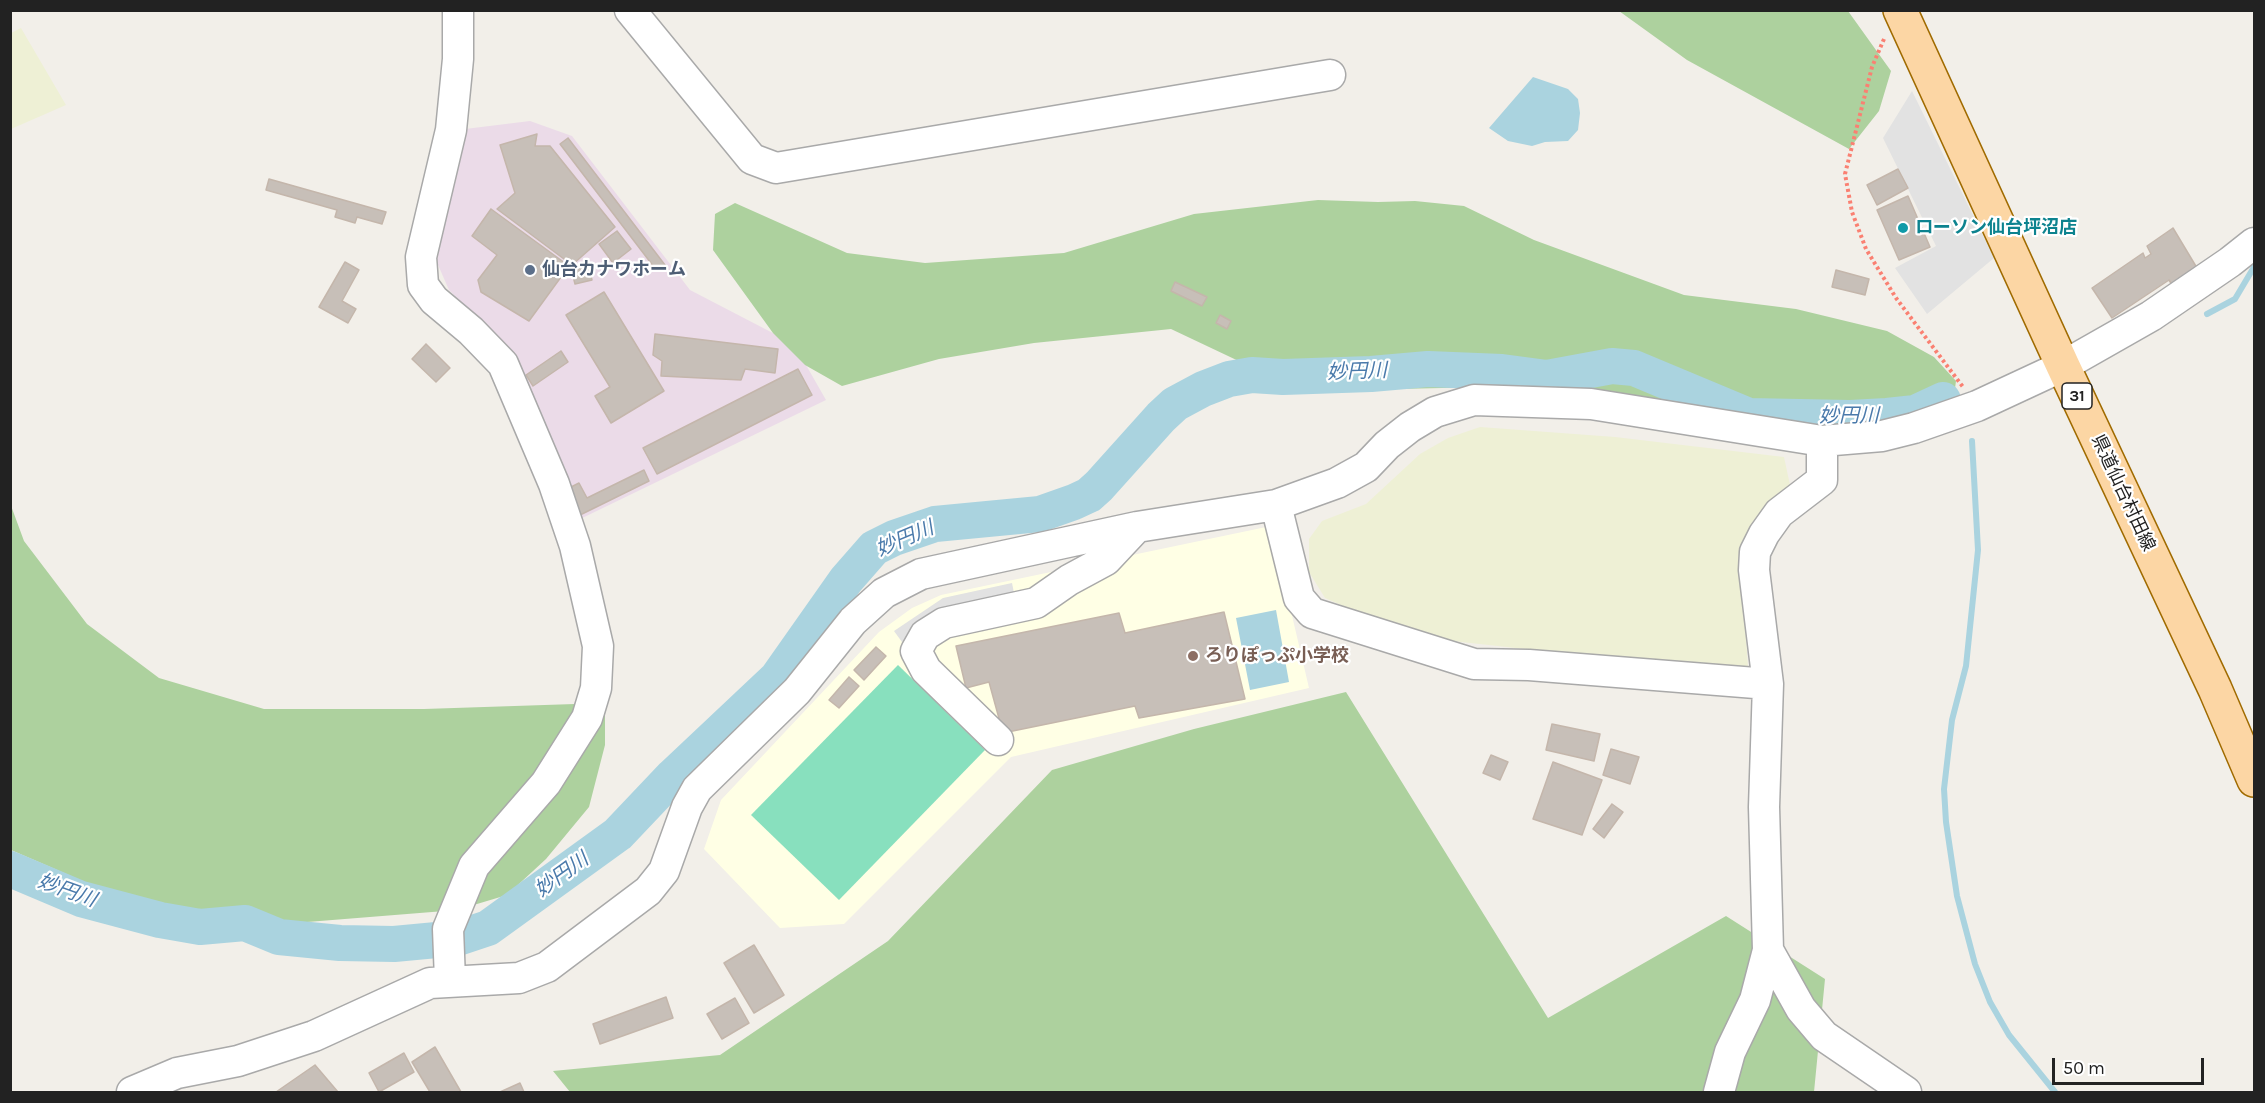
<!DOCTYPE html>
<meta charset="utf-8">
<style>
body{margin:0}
#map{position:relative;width:2265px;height:1103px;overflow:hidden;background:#f2efe9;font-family:Karla,sans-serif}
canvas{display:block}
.frame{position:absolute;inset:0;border:12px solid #222;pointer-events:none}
.scale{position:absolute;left:2052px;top:1058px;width:152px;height:27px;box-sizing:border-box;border:3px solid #222;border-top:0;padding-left:8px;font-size:18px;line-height:21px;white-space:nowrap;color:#222;-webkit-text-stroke:4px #fff;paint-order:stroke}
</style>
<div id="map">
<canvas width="2265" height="1103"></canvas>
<div class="frame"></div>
<div class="scale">50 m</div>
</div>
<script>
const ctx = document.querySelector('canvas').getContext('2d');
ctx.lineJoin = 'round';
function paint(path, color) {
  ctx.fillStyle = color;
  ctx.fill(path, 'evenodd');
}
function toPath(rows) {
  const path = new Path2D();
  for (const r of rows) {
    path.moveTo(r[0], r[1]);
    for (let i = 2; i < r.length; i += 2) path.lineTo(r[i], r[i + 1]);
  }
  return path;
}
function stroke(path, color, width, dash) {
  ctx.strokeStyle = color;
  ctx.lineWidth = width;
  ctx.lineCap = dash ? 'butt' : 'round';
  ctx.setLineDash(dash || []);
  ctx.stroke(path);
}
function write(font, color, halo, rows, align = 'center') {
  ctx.font = font + ' Karla,"Noto Sans JP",sans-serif';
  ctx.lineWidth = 4.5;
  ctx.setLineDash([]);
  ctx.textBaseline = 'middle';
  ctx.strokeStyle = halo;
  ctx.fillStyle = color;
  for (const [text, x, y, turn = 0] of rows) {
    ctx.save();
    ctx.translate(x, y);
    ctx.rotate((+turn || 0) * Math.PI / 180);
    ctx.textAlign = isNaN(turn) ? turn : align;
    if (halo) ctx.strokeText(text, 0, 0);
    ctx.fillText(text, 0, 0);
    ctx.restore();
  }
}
const industrial = toPath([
 [530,121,572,136,690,290,794,344,826,400,574,522,497,340,449,290,435,258,457,130]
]);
const education = toPath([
 [1271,526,1309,688,1011,757,844,924,780,928,704,849,721,800,879,632,912,608,941,595]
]);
const farmland = toPath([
 [21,28,66,105,11,129,11,33],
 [1480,427,1615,437,1784,457,1790,485,1767,508,1743,594,1748,667,1625,660,1434,639,1384,624,1325,598,1309,572,1309,539,1322,521,1366,504,1420,454,1448,438]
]);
const forest = toPath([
 [1619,11,1848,11,1891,71,1879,111,1849,149,1687,60],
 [1318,200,1378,202,1415,201,1464,206,1534,240,1684,295,1796,309,1887,331,1934,357,1956,381,1950,425,1901,448,1841,455,1793,427,1489,387,1302,391,1171,329,1034,343,939,359,842,386,805,365,773,333,713,250,715,214,735,203,847,253,925,263,1064,253,1194,214],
 [10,503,24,541,87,624,159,678,264,709,424,709,605,703,605,745,589,807,546,859,507,895,457,910,270,925,147,909,11,850],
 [1346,692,1548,1018,1726,916,1825,979,1814,1092,570,1092,553,1071,720,1055,888,941,1052,770,1194,729]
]);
const pitch = toPath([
 [898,665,985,750,839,900,751,815]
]);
const parking = toPath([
 [1912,91,1994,258,1927,314,1895,268,1936,246,1883,138],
 [1012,583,1015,598,944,613,902,642,894,631,943,598]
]);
const water = toPath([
 [1533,77,1568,89,1578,99,1580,113,1578,130,1568,141,1545,142,1532,146,1508,141,1489,128],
 [1276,610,1289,682,1250,690,1236,618]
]);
const stream = toPath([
 [2207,314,2235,299,2254,267],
 [1972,441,1978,550,1966,666,1952,720,1944,789,1946,822,1957,896,1975,964,1990,1002,2009,1035,2055,1092]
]);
const river = toPath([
 [10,869,81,899,160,920,200,927,245,923,279,937,340,943,394,944,458,938,488,928,618,834,673,776,777,678,846,580,874,548,894,538,935,524,1040,514,1074,502,1089,495,1099,486,1161,417,1175,404,1203,389,1229,379,1252,375,1283,377,1371,374,1428,369,1502,372,1547,378,1612,366,1634,368,1749,416,1850,418,1887,416,1915,413,1943,400]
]);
const building = toPath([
 [537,134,535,146,550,146,615,227,572,265,497,209,515,193,500,145,537,134],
 [568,138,665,265,657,271,560,144,568,138],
 [1898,169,1908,188,1877,205,1867,185,1898,169],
 [269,179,386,212,382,224,357,217,355,223,335,217,337,210,266,190,269,179],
 [1908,196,1930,247,1899,260,1877,210,1908,196],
 [491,209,569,266,529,321,481,292,478,280,497,255,472,236,491,209],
 [2173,228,2197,268,2172,285,2169,280,2112,318,2092,288,2143,253,2145,258,2151,254,2147,246,2173,228],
 [617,231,631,249,613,263,599,244,617,231],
 [345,262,359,270,342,301,356,309,348,323,319,307,345,262],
 [588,264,592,280,575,284,571,268,588,264],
 [1836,270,1869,279,1865,295,1832,287,1836,270],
 [1175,282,1207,297,1202,306,1171,291,1175,282],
 [604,292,664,391,611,423,595,396,610,387,566,315,604,292],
 [1220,315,1231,321,1227,329,1216,323,1220,315],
 [655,334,778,349,775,373,745,369,741,380,661,376,662,361,653,355,655,334],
 [426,344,450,368,436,382,412,359,426,344],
 [561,351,568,362,533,386,526,375,561,351],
 [798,369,812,395,657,474,643,448,798,369],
 [644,470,649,481,578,516,565,490,579,483,587,498,644,470],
 [1224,612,1245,699,1139,718,1135,706,1003,733,989,682,966,688,956,646,1119,613,1125,633,1224,612],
 [876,647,886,656,864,680,854,670,876,647],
 [849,677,859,686,839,708,829,700,849,677],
 [1552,724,1600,734,1594,761,1546,750,1552,724],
 [1611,749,1639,757,1630,784,1603,775,1611,749],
 [1491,755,1508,762,1500,780,1483,773,1491,755],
 [1553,762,1602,780,1582,835,1533,819,1553,762],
 [1612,804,1623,812,1604,838,1593,829,1612,804],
 [754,945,784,995,754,1013,724,963,754,945],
 [666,997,673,1018,600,1044,593,1024,666,997],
 [735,998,749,1023,722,1039,707,1014,735,998],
 [435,1047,461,1092,430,1092,412,1062,435,1047],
 [404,1053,414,1072,379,1092,369,1073,404,1053],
 [315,1065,338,1092,276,1092,315,1065],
 [520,1083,524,1092,500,1092,520,1083]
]);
const path = toPath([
 [1884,39,1872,67,1845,174,1852,212,1866,249,1896,298,1963,387]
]);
const minor = toPath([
 [630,10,752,159,776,168,1330,75],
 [1276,505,1299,598,1312,613,1474,664,1529,665,1768,684],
 [998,740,926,670,916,651,925,635,944,623,1036,603,1069,580,1106,560,1137,527],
 [1768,950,1801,1009,1824,1036,1906,1092],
 [450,980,448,929,474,866,546,783,587,718,596,688,598,646,575,546,554,484,503,364,471,331,434,300,423,285,421,257,451,130,458,59,458,10],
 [132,1092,177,1073,238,1061,314,1036,430,983,519,978,547,967,648,891,664,871,687,807,697,789,797,691,853,621,884,593,921,574,1137,527,1276,505,1337,483,1366,467,1387,445,1410,427,1435,412,1474,400,1591,404,1822,441,1882,436,1914,428,1977,406,2063,366,2151,316,2230,262,2254,243],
 [1719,1092,1730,1052,1755,1000,1768,950,1764,807,1768,684,1754,570,1755,552,1764,534,1779,513,1822,480,1822,441]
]);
const major = toPath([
 [1900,10,2063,366,2215,689,2254,780]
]);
const markers = [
 [1903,228,6,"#0f9aa8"],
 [530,270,6,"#5c6f8a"],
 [1193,656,6,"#8d6e63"]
];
const shields = [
 [2077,396,30]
];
const shieldNames = [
 ["31",2077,396]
];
const cultureNames = [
 ["ローソン仙台坪沼店",1915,228]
];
const serviceNames = [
 ["仙台カナワホーム",542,270]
];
const streetNames = [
 ["県道仙台村田線",2123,493,65]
];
const educationNames = [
 ["ろりぽっぷ小学校",1205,656]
];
const waterNames = [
 ["妙円川",1357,372,-2],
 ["妙円川",1849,416],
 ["妙円川",905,539,-23],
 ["妙円川",562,875,-36],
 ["妙円川",67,891,20]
];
paint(industrial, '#ebdbe8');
paint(education, '#ffffe5');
paint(farmland, '#eef0d5');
paint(forest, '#add19e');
paint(pitch, '#88e0be');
paint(parking, '#e2e2e2');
paint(water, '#aad3df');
stroke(stream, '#aad3df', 6);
stroke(river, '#aad3df', 36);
paint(building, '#c7bfb8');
stroke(building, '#c4b6ab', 1.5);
stroke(minor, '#a9a9a9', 33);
stroke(major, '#a06b00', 36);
stroke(path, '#fa8072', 4, [3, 3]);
stroke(minor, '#fff', 30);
stroke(major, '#fcd6a4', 33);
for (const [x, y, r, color] of markers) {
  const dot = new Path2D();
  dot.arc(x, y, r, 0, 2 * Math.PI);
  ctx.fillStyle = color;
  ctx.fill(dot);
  stroke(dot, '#fff', 2);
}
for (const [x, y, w] of shields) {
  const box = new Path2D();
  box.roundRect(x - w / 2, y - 13, w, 26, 4.5);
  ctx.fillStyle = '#fff';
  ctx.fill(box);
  stroke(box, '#222', 1.5);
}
write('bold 16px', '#222', null, shieldNames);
write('bold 18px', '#0d838f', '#fff', cultureNames, 'left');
write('bold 18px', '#4e5e75', '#fff', serviceNames, 'left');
write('18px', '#222', '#fff', streetNames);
write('bold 18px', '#785e54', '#fff', educationNames, 'left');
write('italic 20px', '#4a7aab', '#fff', waterNames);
</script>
